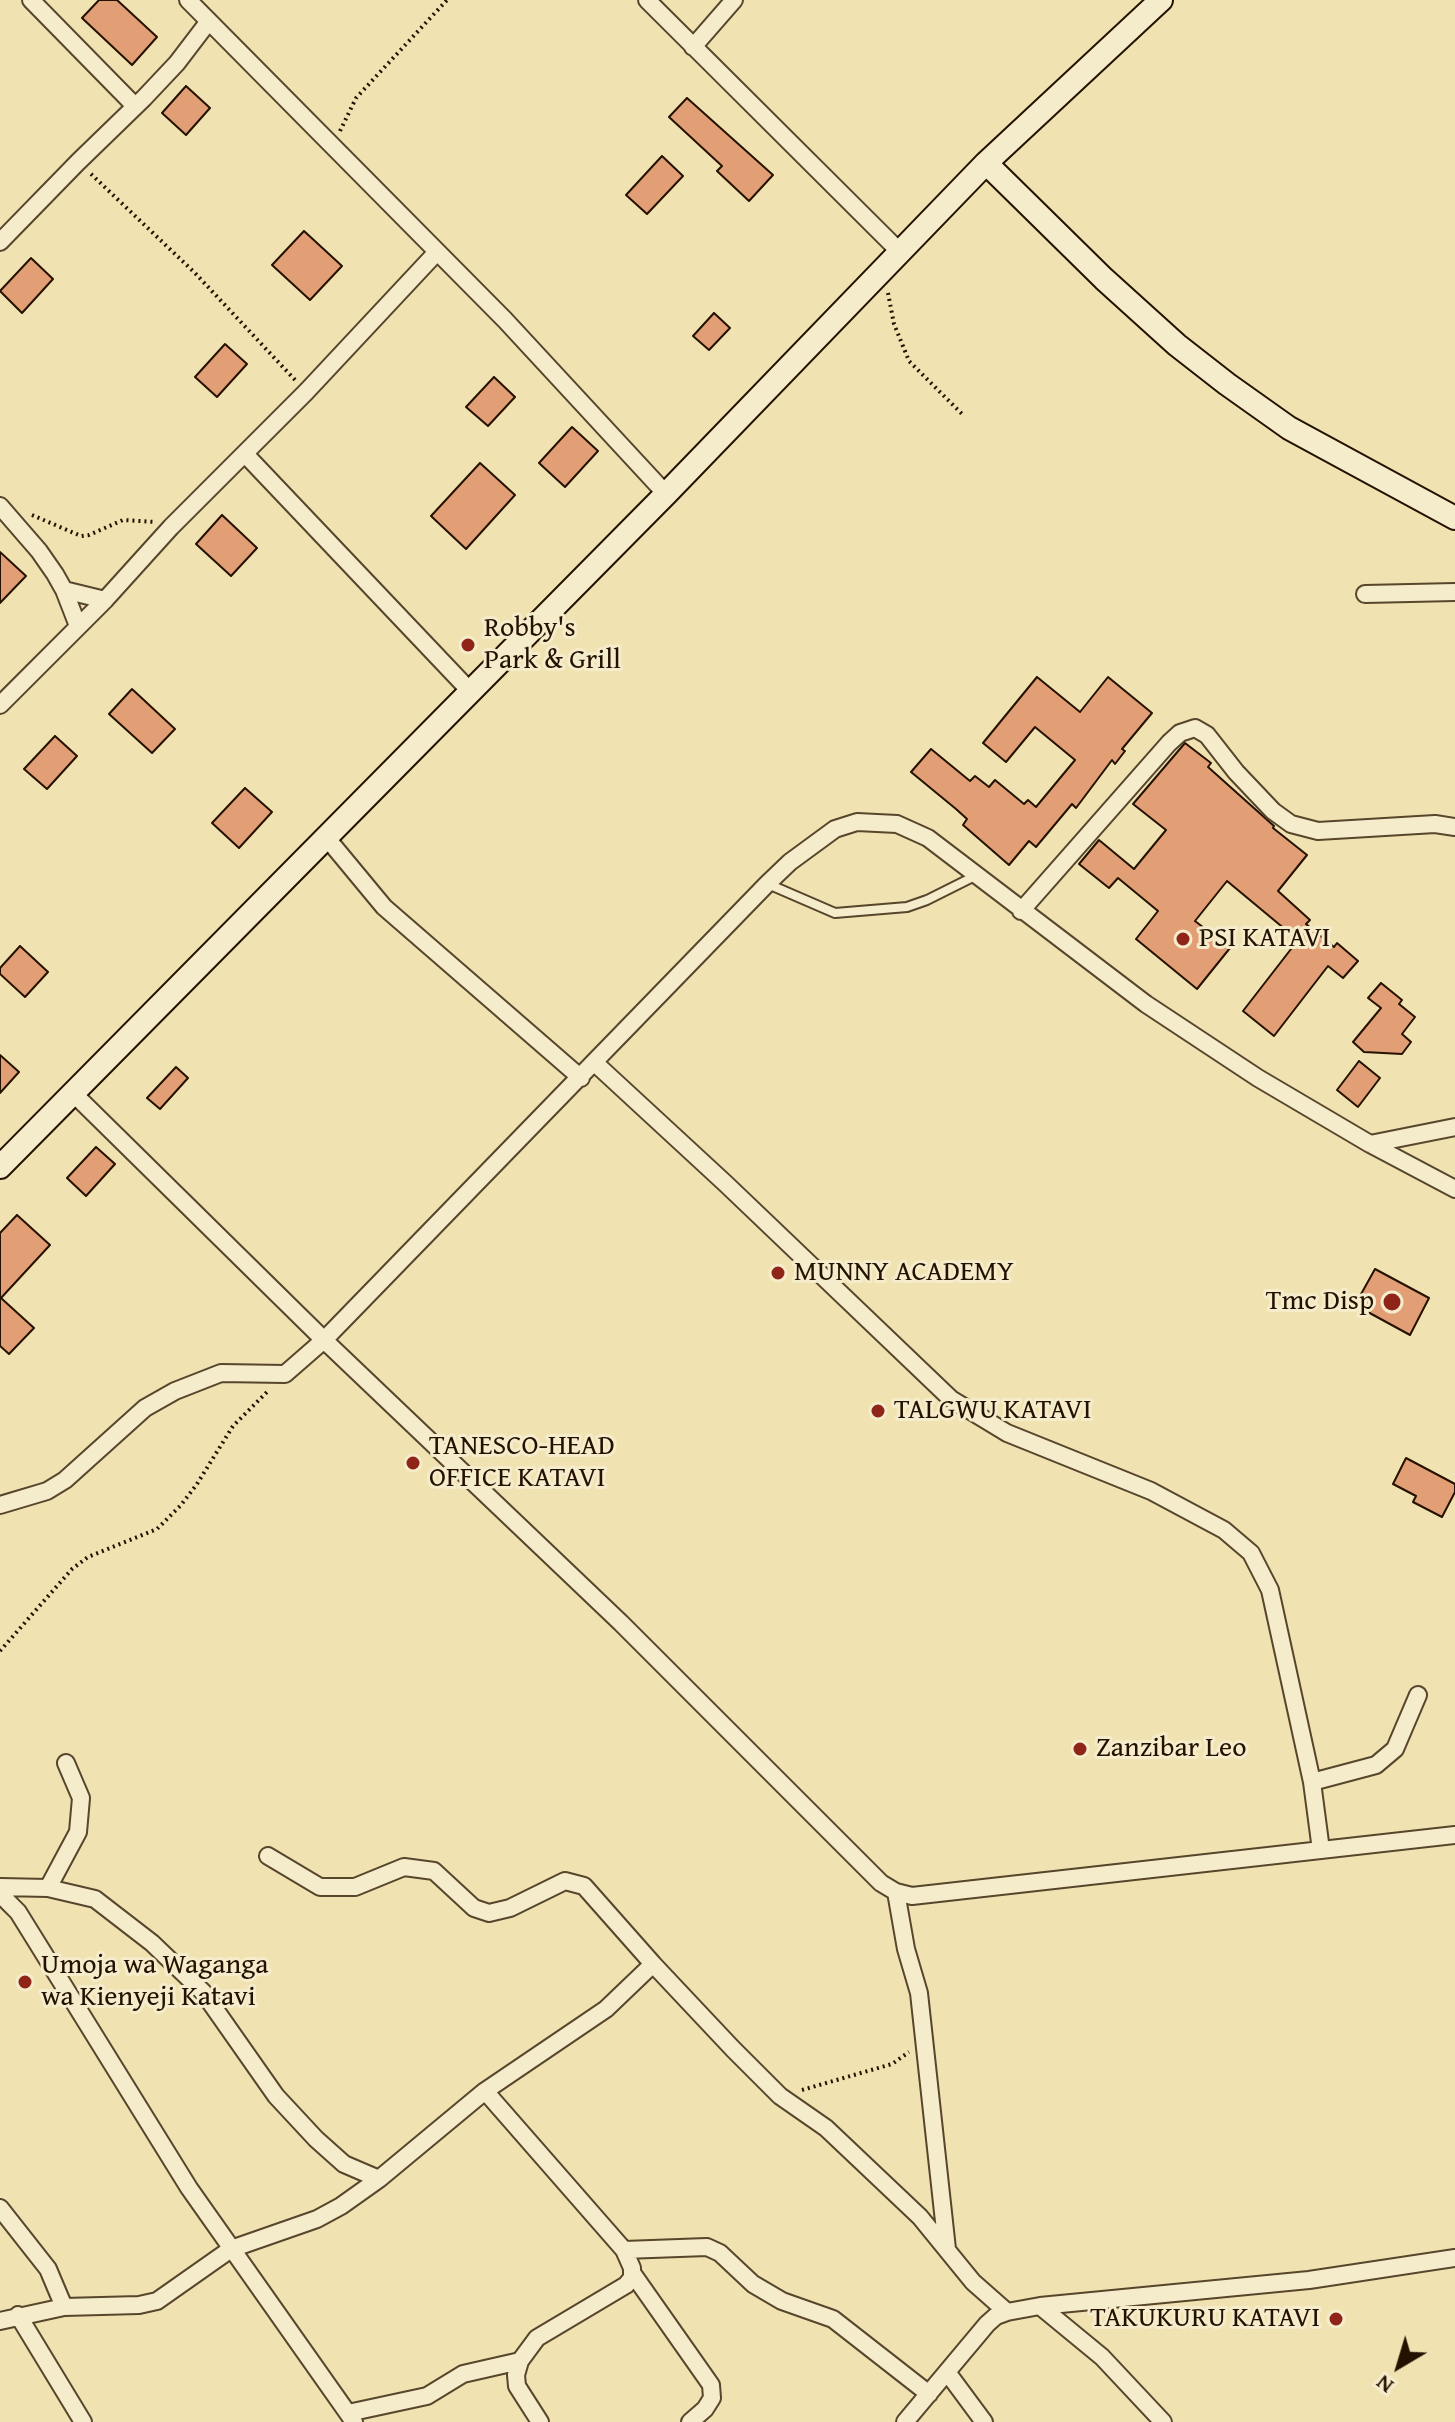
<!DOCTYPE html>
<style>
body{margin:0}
#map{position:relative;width:1455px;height:2422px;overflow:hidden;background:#f0e2b1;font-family:"Gentium Book Plus",serif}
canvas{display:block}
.north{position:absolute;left:1359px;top:2326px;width:80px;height:80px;-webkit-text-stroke:6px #f5eccc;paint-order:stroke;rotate:218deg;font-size:22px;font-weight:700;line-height:32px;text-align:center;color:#241100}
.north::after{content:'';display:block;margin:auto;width:28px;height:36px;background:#241100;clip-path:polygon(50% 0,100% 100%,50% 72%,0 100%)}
</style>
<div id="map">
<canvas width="1455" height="2422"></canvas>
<div class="north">N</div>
</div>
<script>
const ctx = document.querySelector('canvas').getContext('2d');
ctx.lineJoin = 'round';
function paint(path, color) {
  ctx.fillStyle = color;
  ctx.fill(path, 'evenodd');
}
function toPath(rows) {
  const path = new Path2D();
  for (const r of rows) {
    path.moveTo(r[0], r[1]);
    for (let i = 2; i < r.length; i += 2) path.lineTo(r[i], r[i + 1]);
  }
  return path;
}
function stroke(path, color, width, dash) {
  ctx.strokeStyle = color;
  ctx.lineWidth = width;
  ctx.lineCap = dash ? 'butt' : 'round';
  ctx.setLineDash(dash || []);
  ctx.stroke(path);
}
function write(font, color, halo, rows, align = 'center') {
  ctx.font = font + ' "Gentium Book Plus",serif';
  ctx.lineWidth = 6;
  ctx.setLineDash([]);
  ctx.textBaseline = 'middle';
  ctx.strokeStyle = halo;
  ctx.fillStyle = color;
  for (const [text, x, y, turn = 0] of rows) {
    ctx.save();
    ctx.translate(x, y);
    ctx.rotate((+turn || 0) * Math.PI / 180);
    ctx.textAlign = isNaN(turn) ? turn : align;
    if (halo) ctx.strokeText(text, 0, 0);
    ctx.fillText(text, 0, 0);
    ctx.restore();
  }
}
const building = toPath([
 [99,0,117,0,157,37,132,65,82,18,99,0],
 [186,86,210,108,186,135,162,113,186,86],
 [687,98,773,175,749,201,717,171,722,166,669,117,687,98],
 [662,156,683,176,647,214,626,195,662,156],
 [304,231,342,266,310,300,272,265,304,231],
 [31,258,53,279,22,313,0,291,31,258],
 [714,313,730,328,709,350,693,336,714,313],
 [225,344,247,364,217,397,195,377,225,344],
 [494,377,515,397,488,426,466,407,494,377],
 [572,427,598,451,565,487,539,463,572,427],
 [480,463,515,495,466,549,431,516,480,463],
 [222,515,257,548,231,576,196,544,222,515],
 [0,552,26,576,0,603,0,552],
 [1037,677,1080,712,1108,677,1152,713,1122,749,1125,751,1115,764,1112,760,1076,808,1072,804,1036,847,1029,841,1009,865,963,825,967,819,956,809,911,772,931,749,970,781,975,776,989,787,995,780,1024,804,1028,800,1036,807,1075,760,1035,727,1006,762,983,743,1037,677],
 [132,689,175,729,152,753,109,714,132,689],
 [55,736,77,756,47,789,24,769,55,736],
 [1185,743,1211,763,1208,767,1274,826,1273,828,1307,855,1278,891,1310,920,1306,924,1334,947,1337,943,1358,961,1343,978,1328,966,1274,1036,1243,1011,1298,940,1227,881,1195,921,1230,948,1197,989,1136,939,1158,911,1118,878,1109,888,1079,864,1099,840,1134,869,1166,830,1133,804,1185,743],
 [245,788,272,812,239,848,212,823,245,788],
 [20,946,48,972,25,997,0,974,0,968,20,946],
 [1381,983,1402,1000,1399,1004,1415,1017,1402,1034,1411,1042,1402,1054,1364,1052,1353,1042,1381,1008,1368,998,1381,983],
 [0,1055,19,1072,0,1093,0,1055],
 [1359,1061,1380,1078,1358,1107,1337,1090,1359,1061],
 [176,1067,188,1078,160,1109,147,1098,176,1067],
 [96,1147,115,1164,86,1196,67,1178,96,1147],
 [17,1215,50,1245,1,1298,34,1328,9,1354,0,1346,0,1233,17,1215],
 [1375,1269,1429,1298,1410,1335,1355,1305,1375,1269],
 [1406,1458,1455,1484,1455,1492,1442,1517,1413,1502,1416,1496,1393,1484,1406,1458]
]);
const path = toPath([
 [340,131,356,98,447,0],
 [91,174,195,273,296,381],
 [888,293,894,324,909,361,963,415],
 [32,515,81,536,89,535,123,520,155,522],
 [0,1651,72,1569,88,1557,157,1529,181,1505,197,1484,233,1426,269,1390],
 [802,2090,892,2064,909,2052]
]);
const lane = toPath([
 [768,884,835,913,907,907,927,900,977,875]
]);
const street = toPath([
 [31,0,135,106],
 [188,0,505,320,666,494],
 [647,0,899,251],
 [693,47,734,0],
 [0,242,78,162,144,98,177,63,209,21],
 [245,454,470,691],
 [0,506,39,551,55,574,64,590,78,626],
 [64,590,105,600],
 [1365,594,1455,592],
 [0,705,105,600,171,527,306,392,436,253],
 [326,837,384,907,581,1078],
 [1021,911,1169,743,1180,733,1195,728,1207,735,1236,772,1273,811,1291,824,1318,831,1435,824,1455,827],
 [596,1064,726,1184,951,1399,1007,1433,1151,1491,1224,1530,1251,1553,1270,1590,1312,1782,1321,1850],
 [73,1093,324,1340,621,1623,881,1883,896,1892,912,1896,1455,1835],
 [1370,1144,1455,1127],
 [0,1505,47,1491,65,1480,145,1408,175,1391,221,1373,285,1374,324,1340,767,884,790,862,835,829,857,822,897,824,928,838,1146,1004,1258,1078,1370,1144,1455,1189],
 [1312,1782,1376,1765,1395,1749,1418,1695],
 [268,1856,320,1887,355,1887,404,1867,434,1871,474,1908,489,1913,510,1908,565,1881,584,1886,653,1964,733,2049,780,2096,826,2128,920,2217,973,2282,1007,2312],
 [0,1887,48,1888,95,1899,152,1943,203,1992,276,2096,316,2139,344,2164,379,2179],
 [48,1888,78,1832,81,1798,66,1763],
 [896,1892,906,1949,919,1993,947,2249],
 [0,1894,18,1912,36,1941,189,2188,354,2422],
 [485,2091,624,2250,632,2268,632,2278,626,2285,537,2338,520,2361,516,2375,517,2386,540,2422],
 [0,2208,48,2269,64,2307],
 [624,2250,707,2247,720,2253,753,2284,782,2301,833,2319,929,2394],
 [633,2274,711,2385,712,2398,705,2409,690,2422],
 [1040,2306,1102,2357,1163,2422],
 [18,2315,83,2422],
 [0,2321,64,2307,139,2305,157,2301,231,2249,317,2219,341,2206,379,2179,485,2091,606,2009,653,1964],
 [947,2372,984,2422],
 [348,2413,427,2396,463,2374,520,2361],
 [905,2422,987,2324,996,2316,1007,2312,1040,2306,1309,2280,1455,2258]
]);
const secondary = toPath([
 [986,163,1104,279,1177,345,1227,384,1289,428,1455,518],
 [0,1167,666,494,986,163,1161,0]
]);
const markers = [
 [468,645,8,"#8f2418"],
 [1183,939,8,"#8f2418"],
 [778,1273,8,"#8f2418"],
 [1392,1302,10,"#8f2418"],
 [878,1411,8,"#8f2418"],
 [413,1463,8,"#8f2418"],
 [1080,1749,8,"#8f2418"],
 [25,1982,8,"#8f2418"],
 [1336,2319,8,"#8f2418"]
];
const poiNames = [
 ["Robby's",484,629],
 ["Park & Grill",484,661],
 ["PSI KATAVI",1199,939],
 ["MUNNY ACADEMY",794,1273],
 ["Tmc Disp",1374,1302,"right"],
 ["TALGWU KATAVI",894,1411],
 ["TANESCO-HEAD",429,1447],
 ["OFFICE KATAVI",429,1479],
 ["Zanzibar Leo",1096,1749],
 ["Umoja wa Waganga",41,1966],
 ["wa Kienyeji Katavi",41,1998],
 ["TAKUKURU KATAVI",1320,2319,"right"]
];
paint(building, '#e29e75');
stroke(building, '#241100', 2);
stroke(lane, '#57452c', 12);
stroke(street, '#57452c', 20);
stroke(secondary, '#241100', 26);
stroke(path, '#241100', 4, [2, 4]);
stroke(lane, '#f5eccc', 8);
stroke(street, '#f5eccc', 16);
stroke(secondary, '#f5eccc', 22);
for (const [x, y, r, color] of markers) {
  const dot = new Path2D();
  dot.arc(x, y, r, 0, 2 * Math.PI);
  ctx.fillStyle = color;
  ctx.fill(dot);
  stroke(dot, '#f5eccc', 3);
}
write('28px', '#241100', '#f5eccc', poiNames, 'left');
</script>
